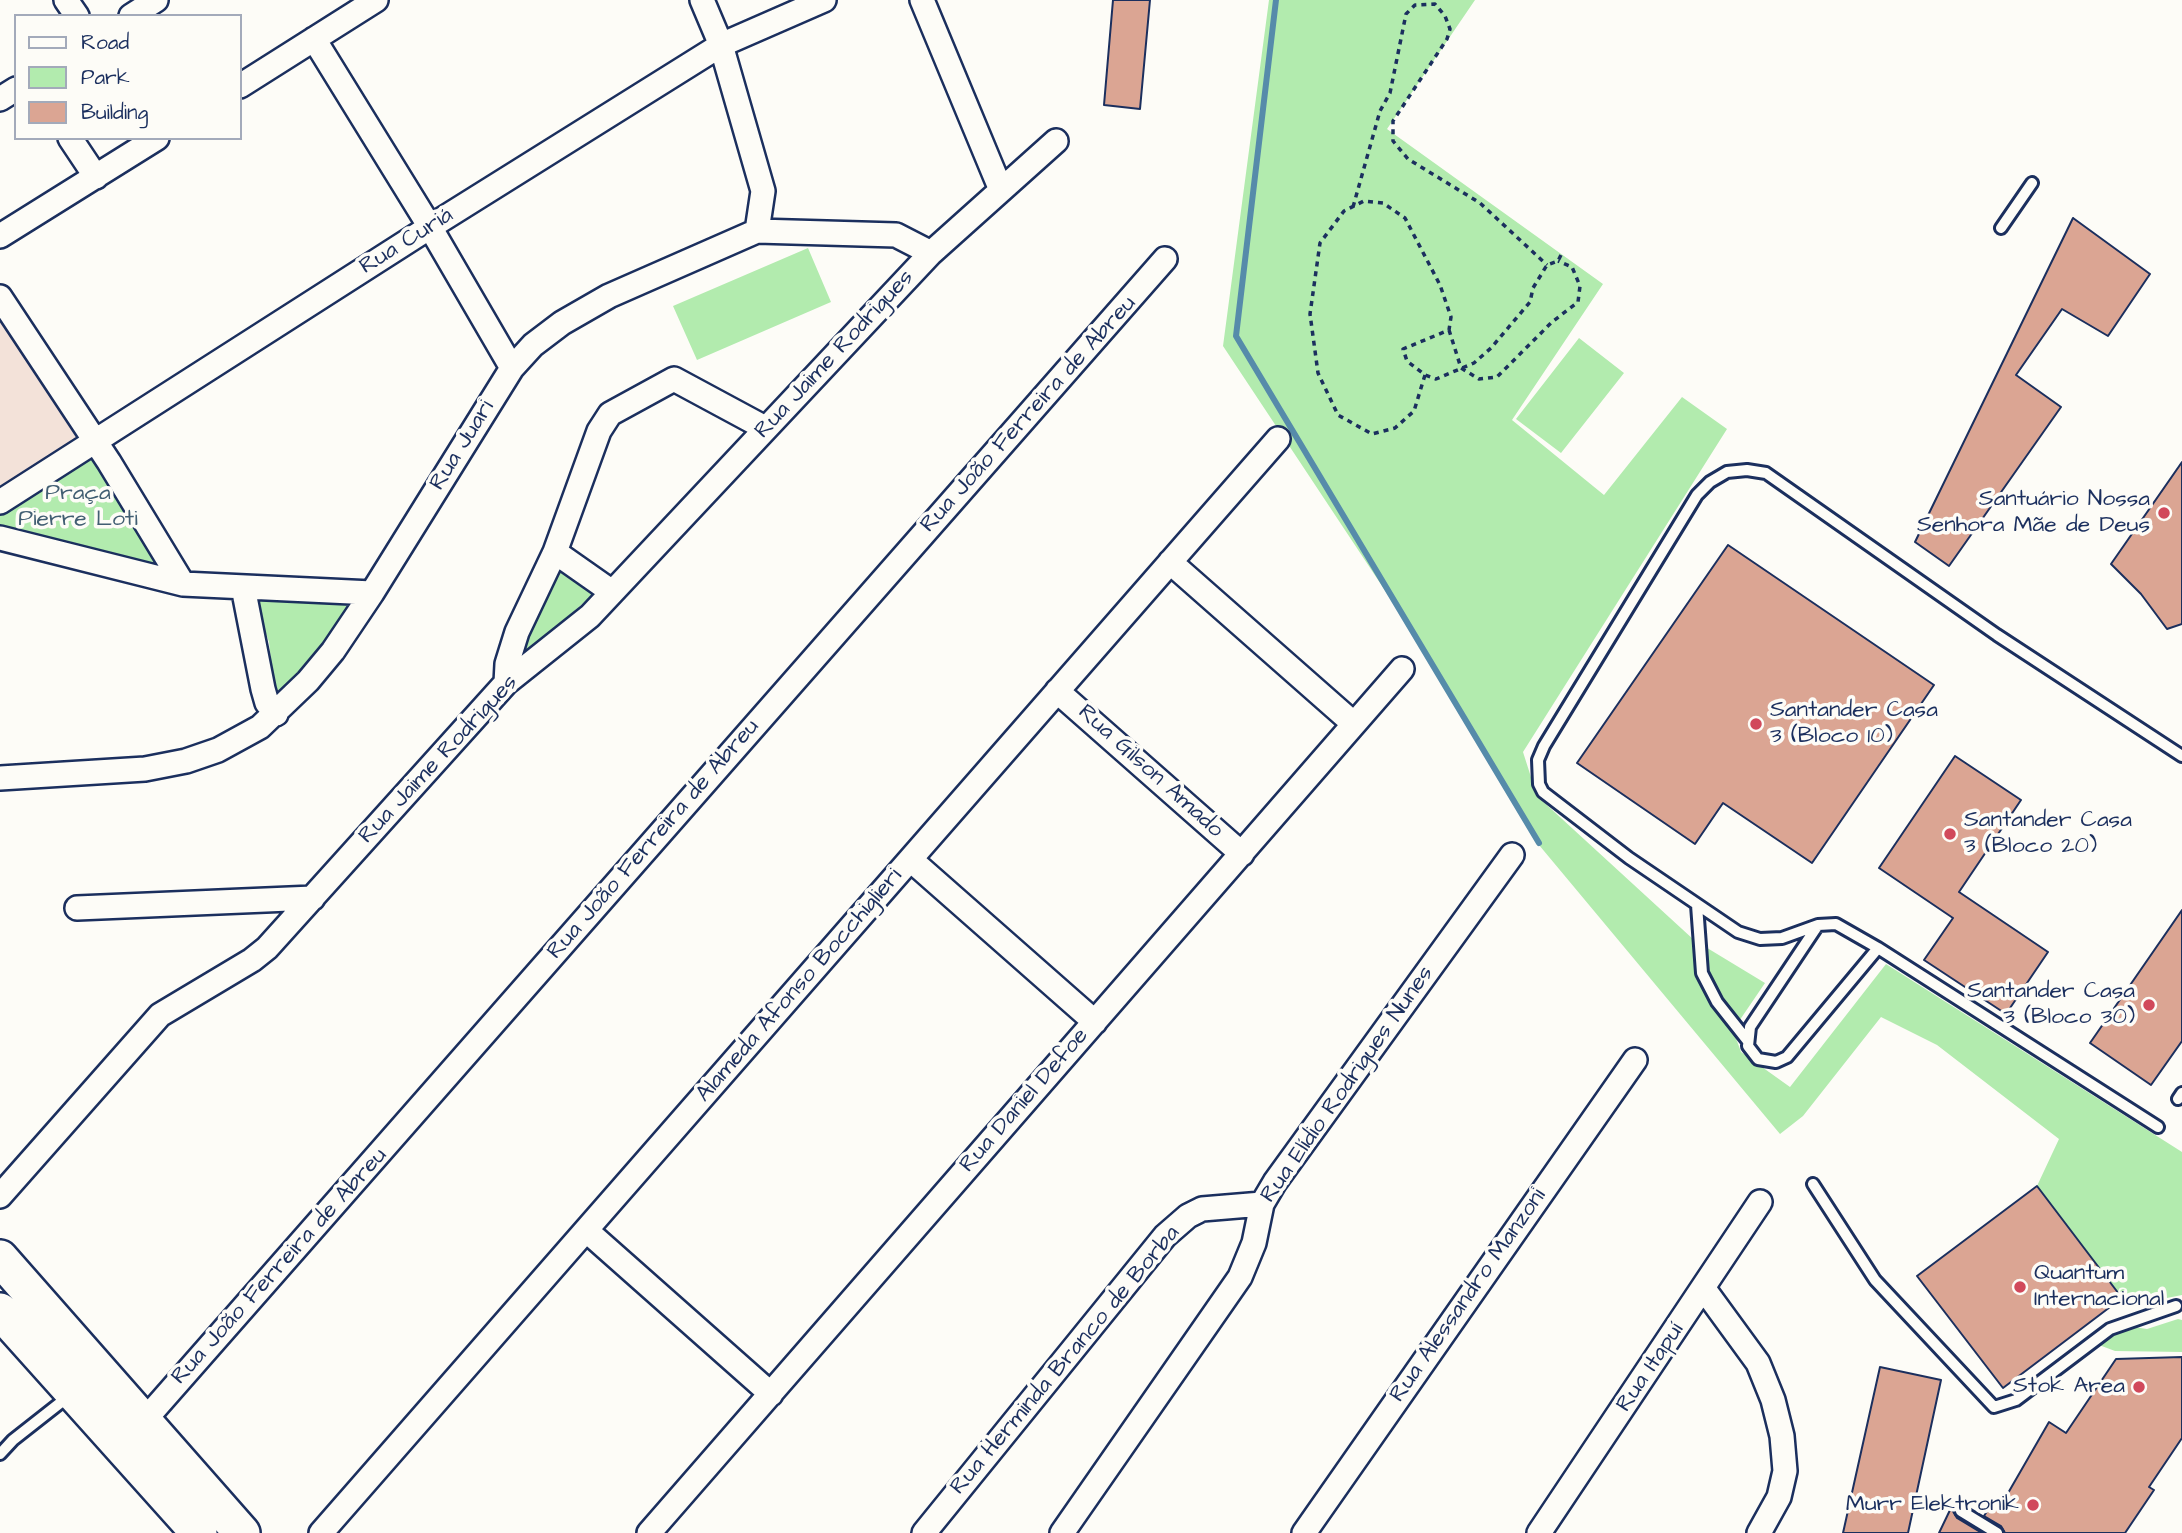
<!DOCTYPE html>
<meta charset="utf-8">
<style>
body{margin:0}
#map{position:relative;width:2182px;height:1533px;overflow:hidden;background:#fdfcf7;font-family:"Architects Daughter",sans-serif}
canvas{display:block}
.legend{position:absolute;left:14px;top:14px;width:228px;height:126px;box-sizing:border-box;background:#fdfcf7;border:2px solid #a3aaba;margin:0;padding:9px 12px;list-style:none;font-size:21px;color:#1b2f5e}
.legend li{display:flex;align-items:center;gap:14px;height:35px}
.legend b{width:35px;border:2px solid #a3aaba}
</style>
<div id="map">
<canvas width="2182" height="1533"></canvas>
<ul class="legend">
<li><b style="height:9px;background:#fdfcf7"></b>Road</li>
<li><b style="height:19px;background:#b2ebae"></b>Park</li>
<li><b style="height:19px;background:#dba593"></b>Building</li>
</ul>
</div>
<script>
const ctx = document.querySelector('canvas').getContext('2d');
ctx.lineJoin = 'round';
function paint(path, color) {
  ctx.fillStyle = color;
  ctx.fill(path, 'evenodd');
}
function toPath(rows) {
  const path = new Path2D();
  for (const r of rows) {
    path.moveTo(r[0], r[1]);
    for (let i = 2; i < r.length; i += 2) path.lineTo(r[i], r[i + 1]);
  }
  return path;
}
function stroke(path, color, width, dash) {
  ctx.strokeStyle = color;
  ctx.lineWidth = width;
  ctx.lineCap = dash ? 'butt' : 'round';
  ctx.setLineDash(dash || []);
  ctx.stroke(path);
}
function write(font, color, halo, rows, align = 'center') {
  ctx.font = font + ' "Architects Daughter",sans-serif';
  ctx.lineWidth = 7;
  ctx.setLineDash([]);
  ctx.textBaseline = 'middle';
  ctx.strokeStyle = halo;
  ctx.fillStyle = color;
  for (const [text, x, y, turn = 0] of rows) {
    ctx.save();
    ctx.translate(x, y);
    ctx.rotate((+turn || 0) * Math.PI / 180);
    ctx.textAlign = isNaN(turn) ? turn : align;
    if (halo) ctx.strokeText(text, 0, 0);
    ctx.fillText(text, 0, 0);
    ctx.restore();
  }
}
const built = toPath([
 [0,311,86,438,0,491]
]);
const green = toPath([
 [1269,0,1475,0,1387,129,1603,284,1512,420,1604,495,1682,397,1727,429,1523,752,1537,796,1694,940,1765,983,1733,1030,1741,1052,1790,1087,1886,964,2182,1152,2182,1295,2132,1305,2122,1298,2037,1186,2059,1139,1937,1045,1881,1017,1803,1116,1780,1134,1539,845,1390,598,1223,346],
 [808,248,831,302,697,360,673,306],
 [1579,338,1624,373,1561,453,1516,419],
 [91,452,165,574,0,529,0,512],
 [560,566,596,592,519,659,549,587],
 [252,593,358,600,326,645,275,700,269,642],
 [2178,1319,2182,1320,2182,1352,2115,1351,2091,1342,2107,1323,2147,1329]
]);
const stream = toPath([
 [1276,0,1236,336,1539,843]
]);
const building = toPath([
 [1113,0,1150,0,1140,109,1104,105,1113,0],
 [2073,218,2150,274,2108,336,2062,309,2016,375,2061,407,1949,566,1915,542,2073,218],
 [2182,462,2182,624,2167,629,2141,594,2111,564,2182,462],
 [1728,545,1934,685,1812,863,1723,803,1695,844,1577,763,1728,545],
 [1955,756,2021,800,1959,892,2048,952,2006,1014,1924,960,1953,918,1879,868,1955,756],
 [2182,910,2182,1041,2151,1085,2090,1043,2182,910],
 [2037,1186,2122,1298,2003,1388,1917,1276,2037,1186],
 [2182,1357,2182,1438,2149,1487,2154,1490,2125,1533,2005,1533,2001,1526,1984,1516,1992,1503,2000,1507,2049,1422,2066,1433,2116,1359,2182,1357],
 [1880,1367,1941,1380,1908,1533,1843,1533,1880,1367],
 [1951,1508,1957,1518,1982,1533,1939,1533,1951,1508]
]);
const path = toPath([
 [1353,207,1380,111,1390,93,1406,14,1415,5,1435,4,1445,16,1450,29,1447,39,1393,121,1393,141,1408,159,1480,203,1547,265],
 [1449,330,1461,368,1479,379,1497,377,1552,322,1578,302,1580,286,1572,267,1558,261],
 [1425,375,1414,411,1395,428,1372,434,1338,415,1318,373,1310,314,1320,243,1344,211,1364,201,1383,203,1405,218,1440,285,1451,317,1449,330,1403,349,1407,361,1425,375,1436,379,1474,363,1491,348,1530,302,1533,288,1547,265,1558,261,1563,251]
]);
const lane = toPath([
 [2001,228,2032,183],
 [1697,905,1702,973,1717,1002,1747,1040],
 [1818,925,1750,1027,1748,1046,1758,1059,1776,1062,1787,1057,1878,948,2158,1127],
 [1878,948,1836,924,1818,925,1782,938,1760,939,1738,932,1629,858,1543,792,1539,784,1538,760,1544,746,1697,495,1710,482,1727,472,1747,470,1766,473,1997,635,2182,756],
 [2178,1099,2182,1093],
 [1813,1184,1875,1280,1994,1407,2016,1400,2110,1329,2176,1306],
 [0,1454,13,1440,69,1396],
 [1961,1511,1997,1533]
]);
const street = toPath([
 [66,0,77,16],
 [922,0,1001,190],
 [131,16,156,0],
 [314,39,430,227,512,368],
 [240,86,376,0],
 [0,99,16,89],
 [70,138,96,177],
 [757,231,896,235,931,253],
 [0,236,157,138],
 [0,297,109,462,183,584],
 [0,502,430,227,721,45,824,0],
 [0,538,183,584,372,593],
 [555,552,612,592],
 [1170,562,1354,724],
 [243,587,263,689,267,703,276,714],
 [506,683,507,664,517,632,555,552,599,431,610,414,674,379,765,428],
 [1057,691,1242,854],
 [0,778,145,769,186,761,218,750,260,727,308,681,333,651,372,593,512,368,533,345,562,323,609,296,757,231,763,191,721,45,702,0],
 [911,860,1095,1022],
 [77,908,313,898],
 [0,1196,160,1015,252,960,267,948,506,683,590,616,931,253,1056,141],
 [587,1231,771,1394],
 [1704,1289,1758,1363,1773,1400,1782,1436,1785,1471,1779,1497,1759,1533],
 [143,1422,1165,259],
 [321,1533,1278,439],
 [649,1533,1402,669],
 [924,1533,1165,1236,1188,1216,1202,1209,1262,1204],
 [1062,1533,1240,1277,1254,1243,1262,1204,1275,1182,1512,855],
 [1304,1533,1635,1060],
 [1539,1533,1760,1202]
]);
const primary = toPath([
 [0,1258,242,1533],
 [0,1311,199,1533]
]);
const markers = [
 [2164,513,7,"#d1495b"],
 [1756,724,7,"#d1495b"],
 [1950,834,7,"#d1495b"],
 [2149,1005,7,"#d1495b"],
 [2020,1287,7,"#d1495b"],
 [2139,1387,7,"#d1495b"],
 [2033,1505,7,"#d1495b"]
];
const streetNames = [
 ["Rua Curiá",407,242,-32],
 ["Rua Jaime Rodrigues",835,355,-47],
 ["Rua João Ferreira de Abreu",1029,415,-48],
 ["Rua Juari",463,446,-58],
 ["Rua Jaime Rodrigues",439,760,-47],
 ["Rua Gilson Amado",1150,772,42],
 ["Rua João Ferreira de Abreu",654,840,-49],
 ["Alameda Afonso Bocchiglieri",800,986,-49],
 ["Rua Elídio Rodrigues Nunes",1348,1085,-55],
 ["Rua Daniel Defoe",1025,1101,-49],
 ["Rua João Ferreira de Abreu",280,1267,-48],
 ["Rua Alessandro Manzoni",1469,1296,-55],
 ["Rua Herminda Branco de Borba",1066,1361,-50],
 ["Rua Itapuí",1651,1368,-56]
];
const parkNames = [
 ["Praça",78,494],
 ["Pierre Loti",78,520]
];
const poiNames = [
 ["Santuário Nossa",2150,500],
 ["Senhora Mãe de Deus",2150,526],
 ["Santander Casa",1770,711,"left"],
 ["3 (Bloco 10)",1770,737,"left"],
 ["Santander Casa",1964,821,"left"],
 ["3 (Bloco 20)",1964,847,"left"],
 ["Santander Casa",2135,992],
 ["3 (Bloco 30)",2135,1018],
 ["Quantum",2034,1274,"left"],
 ["Internacional",2034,1300,"left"],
 ["Stok Area",2125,1387],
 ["Murr Elektronik",2019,1505]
];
paint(built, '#f3e2d9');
paint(green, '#b2ebae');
stroke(stream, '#568baa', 6);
paint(building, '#dba593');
stroke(building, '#1b2f5e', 2);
stroke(lane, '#1b2f5e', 16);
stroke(street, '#1b2f5e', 28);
stroke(primary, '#1b2f5e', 40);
stroke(path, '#1b2f5e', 3.5, [5, 5]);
stroke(lane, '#fdfcf7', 10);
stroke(street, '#fdfcf7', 23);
stroke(primary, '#fdfcf7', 35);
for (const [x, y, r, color] of markers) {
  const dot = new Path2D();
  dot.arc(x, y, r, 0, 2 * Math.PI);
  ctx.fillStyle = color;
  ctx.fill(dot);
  stroke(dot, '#fdfcf7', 2.5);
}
write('23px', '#1b2f5e', '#fdfcf7', streetNames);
write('23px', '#415e72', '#fdfcf7', parkNames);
write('23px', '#1b2f5e', '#fdfcf7', poiNames, 'right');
</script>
